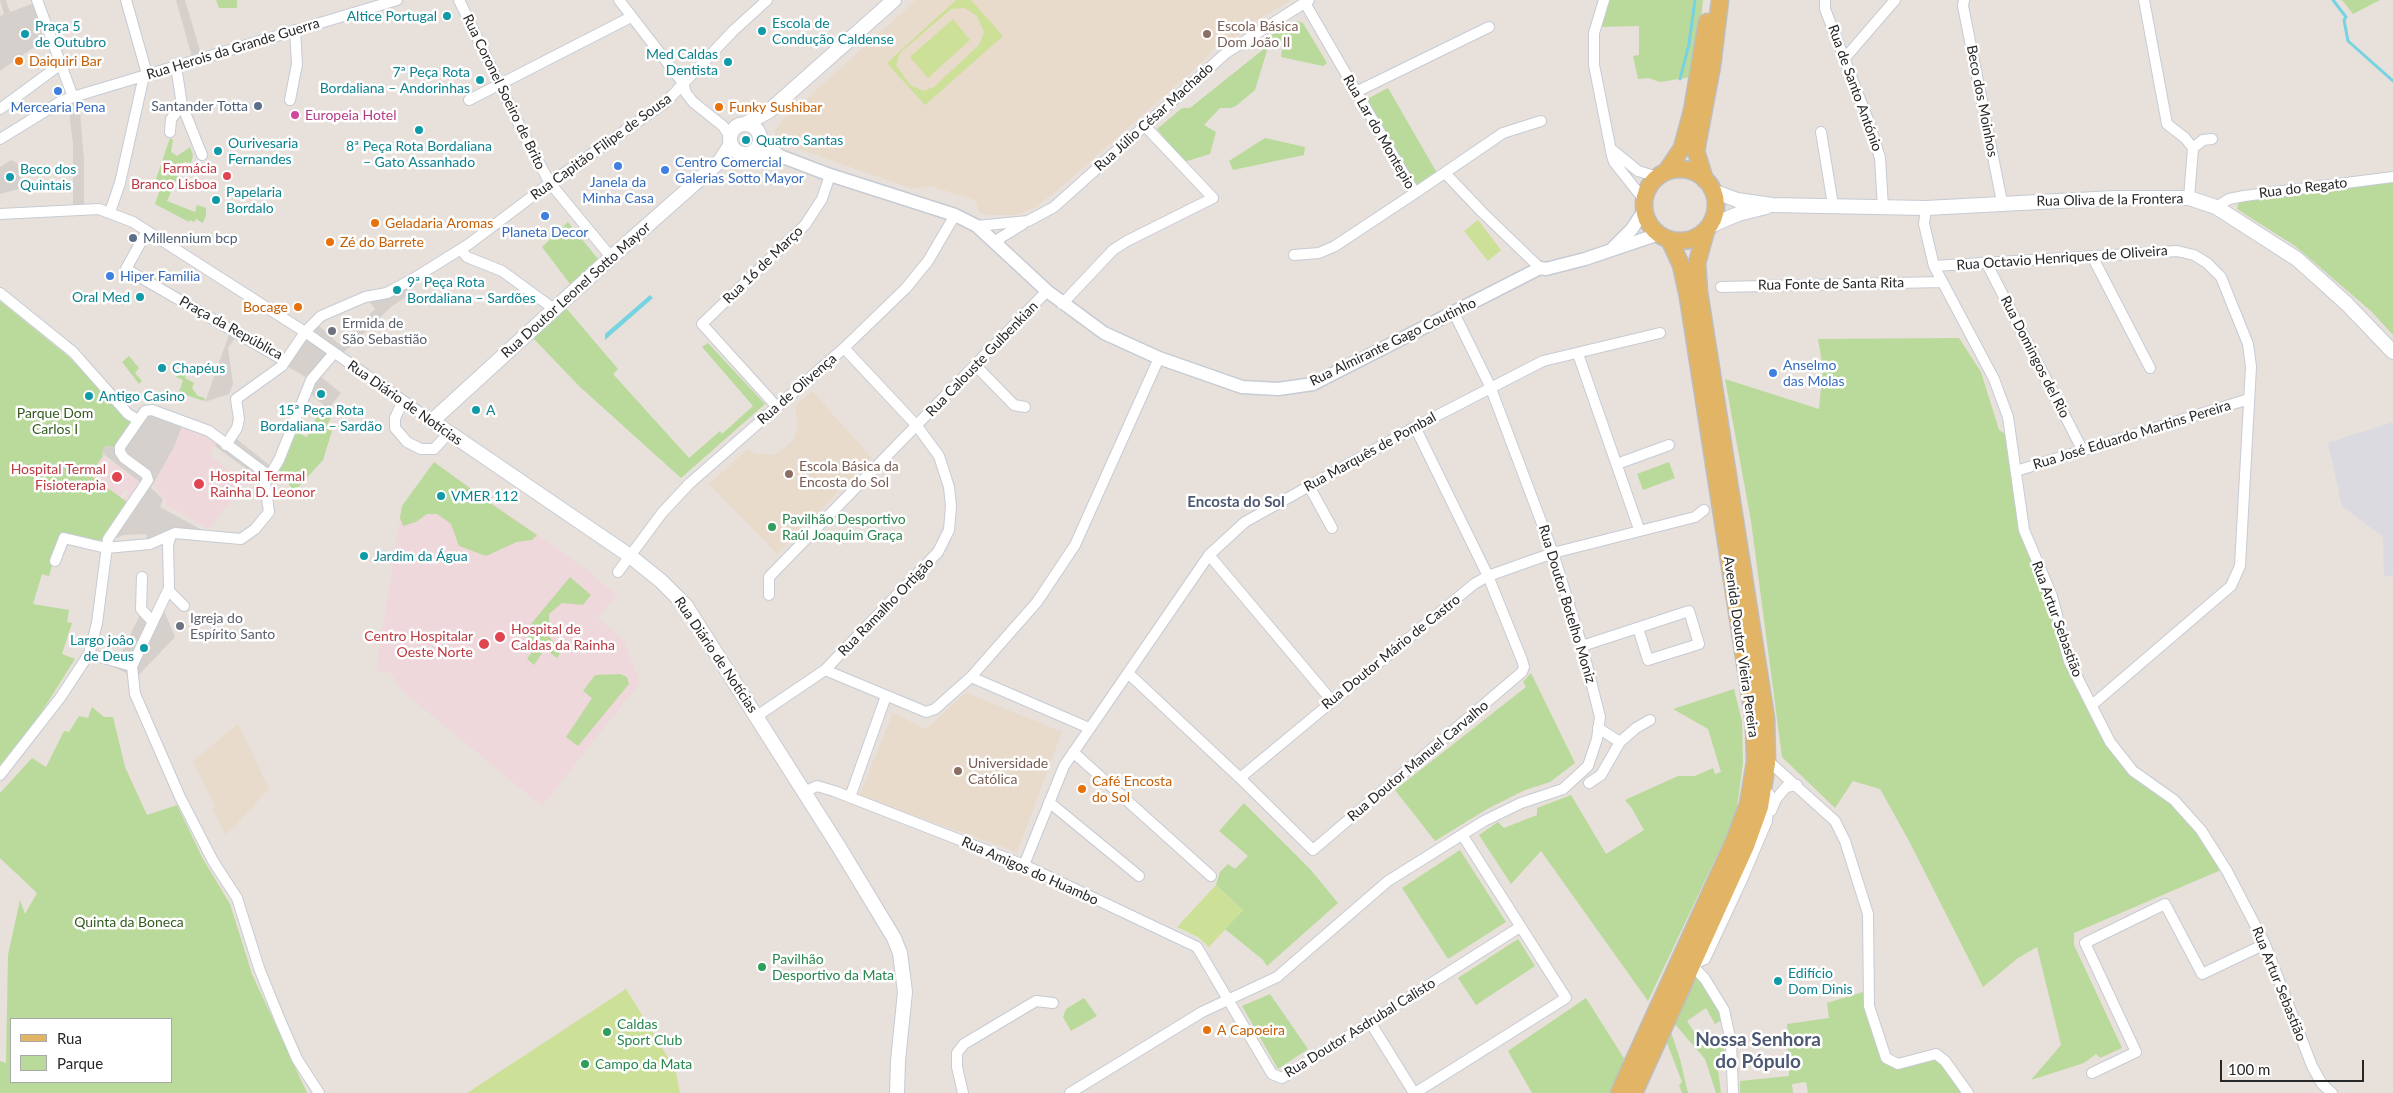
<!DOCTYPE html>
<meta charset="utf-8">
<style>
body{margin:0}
#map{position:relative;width:2393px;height:1093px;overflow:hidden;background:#e8e0da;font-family:Lato,sans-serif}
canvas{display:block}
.legend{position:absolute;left:10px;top:1018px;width:162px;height:65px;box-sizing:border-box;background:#fff;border:1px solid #a9a9a9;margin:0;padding:6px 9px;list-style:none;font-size:15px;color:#272727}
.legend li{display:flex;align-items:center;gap:10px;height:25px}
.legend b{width:25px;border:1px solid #a9a9a9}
.scale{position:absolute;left:2220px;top:1060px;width:144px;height:22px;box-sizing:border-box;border:2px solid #272727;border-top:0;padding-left:6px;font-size:15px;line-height:18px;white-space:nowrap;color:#272727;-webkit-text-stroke:4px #fff;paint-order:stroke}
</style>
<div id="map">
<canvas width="2393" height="1093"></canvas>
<ul class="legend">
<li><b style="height:6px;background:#e1b466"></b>Rua</li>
<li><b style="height:14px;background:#b9da9b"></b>Parque</li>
</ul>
<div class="scale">100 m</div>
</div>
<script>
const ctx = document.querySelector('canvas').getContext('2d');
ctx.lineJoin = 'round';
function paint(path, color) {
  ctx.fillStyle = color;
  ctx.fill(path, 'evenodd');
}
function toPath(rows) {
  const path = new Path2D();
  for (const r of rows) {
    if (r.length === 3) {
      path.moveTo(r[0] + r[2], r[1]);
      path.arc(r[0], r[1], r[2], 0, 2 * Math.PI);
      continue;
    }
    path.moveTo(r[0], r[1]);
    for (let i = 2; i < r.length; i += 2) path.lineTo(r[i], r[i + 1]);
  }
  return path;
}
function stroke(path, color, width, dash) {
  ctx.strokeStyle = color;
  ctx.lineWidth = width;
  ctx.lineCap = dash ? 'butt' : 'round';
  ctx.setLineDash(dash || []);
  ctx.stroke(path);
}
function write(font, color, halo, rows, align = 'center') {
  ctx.font = font + ' Lato,sans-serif';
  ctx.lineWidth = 5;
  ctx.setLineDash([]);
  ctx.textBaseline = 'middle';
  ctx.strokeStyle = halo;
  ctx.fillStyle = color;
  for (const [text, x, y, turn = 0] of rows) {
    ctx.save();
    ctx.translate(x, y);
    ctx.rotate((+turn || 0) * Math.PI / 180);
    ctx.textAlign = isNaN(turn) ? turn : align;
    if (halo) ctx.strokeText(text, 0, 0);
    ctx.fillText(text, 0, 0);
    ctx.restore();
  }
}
const industrial = toPath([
 [2393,422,2393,575,2384,577,2383,537,2342,506,2328,443]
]);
const education = toPath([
 [916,0,1291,0,1246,27,1233,40,1221,41,1201,63,1054,193,1034,208,1016,215,986,215,979,212,975,200,930,186,913,189,782,143,776,138,775,130,780,123],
 [812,391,872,458,777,554,709,484,747,450,758,454,773,455,785,448,795,438,798,425,795,406],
 [966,693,1062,732,1017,852,859,796,893,713,926,729],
 [238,724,269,789,226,835,212,809,215,807,193,761]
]);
const medical = toPath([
 [184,421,217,441,210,455,244,483,209,529,164,504,166,499,153,486,174,447],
 [103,456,141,483,127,502,123,499,129,491,126,489,120,497,99,482,105,473,101,471,95,479,89,475],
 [434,462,596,576,596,579,617,594,598,618,624,641,640,683,542,806,401,690,391,673,376,671,402,506]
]);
const green = toPath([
 [216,0,237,0,237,8,219,8],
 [1609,0,1703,0,1698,44,1691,77,1660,82,1648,78,1638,79,1633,56,1639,55,1639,26,1601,27],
 [2342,0,2380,0,2353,14],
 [1296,21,1303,23,1327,63,1323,66,1281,57,1283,41,1269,44,1255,90,1236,106,1230,108,1220,108,1204,125,1216,132,1210,154,1184,162,1157,129,1182,108,1190,108,1265,48,1266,38],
 [1388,88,1437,173,1417,185,1366,102,1369,98],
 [170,138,173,140,171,152,177,156,190,147,193,155,191,163,184,162,167,201,195,212,197,205,206,208,206,215,203,223,196,219,194,222,190,220,189,222,155,204,160,189,154,185],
 [1265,138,1305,147,1304,155,1233,170,1229,161],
 [2393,180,2393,335,2371,311,2295,246,2237,209,2239,200],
 [568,222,598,259,570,284,542,247],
 [0,301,69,357,132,420,116,448,106,446,102,453,103,456,90,475,127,502,102,540,86,541,61,532,49,576,42,574,33,604,69,610,67,622,72,623,62,654,75,659,41,713,0,767],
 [566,308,618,369,613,374,689,458,720,431,722,434,753,406,702,347,708,343,765,404,681,478,579,386,533,338],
 [1959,338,1981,372,1999,430,2007,435,2012,471,2048,597,2094,718,2108,748,2131,774,2171,804,2198,833,2221,870,2074,933,2074,945,2122,1048,2100,1058,2096,1054,2084,1063,2031,1080,2061,1045,2037,947,2018,958,1983,987,1908,839,1880,789,1853,781,1835,808,1782,757,1751,521,1725,379,1819,409,1823,368,1818,339],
 [129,356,139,368,135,373,142,381,139,384,122,362],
 [183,366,188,369,185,378,194,383,192,388,198,396,205,398,204,401,186,395,181,404,176,401,183,380,176,377],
 [325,406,333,413,326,428,332,431,323,460,294,492,279,469,296,432,307,437,315,420],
 [434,462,496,507,537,535,532,540,517,542,486,556,459,546,451,524,437,514,427,514,416,522,403,526,400,518,402,506],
 [1669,462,1675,478,1643,490,1637,474],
 [570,577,591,595,583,605,562,603,549,614,550,638,562,650,557,658,545,649,534,665,527,659,532,652,531,642,525,631],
 [1531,673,1575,763,1550,782,1525,790,1487,809,1435,841,1395,790,1526,687,1523,682],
 [620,674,627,677,629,684,578,746,566,737,592,698,583,691,595,675],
 [1734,689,1742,721,1743,763,1736,815,1648,1001,1541,851,1511,884,1479,835,1498,822,1504,828,1537,815,1537,808,1571,795,1606,854,1644,830,1631,807,1625,800,1678,776,1695,776,1713,768,1715,774,1721,772,1708,729,1673,709],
 [92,707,104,717,113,717,125,767,147,815,177,805,203,859,230,904,252,974,307,1093,0,1093,0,1061,6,1063,8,955,20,900,25,914,37,893,0,858,0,793,32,758,46,767,64,731,69,732,79,716,88,718],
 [171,1019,171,1082,11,1082,11,1019],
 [1244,803,1310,869,1338,903,1267,966,1263,960,1225,929,1243,910,1216,885,1220,872,1228,864,1235,869,1248,856,1219,831],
 [1460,850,1506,922,1448,959,1402,888],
 [1518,939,1535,966,1476,1005,1458,978],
 [1698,975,1715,998,1722,1020,1715,1024,1706,1008,1687,1021,1703,1046,1716,1037,1725,1038,1724,1060,1717,1062,1721,1093,1716,1093,1705,1059,1674,1023],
 [1863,992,1866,1008,1884,1059,1936,1058,1966,1093,1808,1093,1806,1082,1792,1084,1793,1093,1740,1093,1740,1081,1789,1076,1787,1024,1829,1018,1827,1003],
 [1270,994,1308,1049,1278,1069,1242,1006],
 [1084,998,1097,1016,1071,1031,1063,1017,1066,1009],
 [1586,998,1627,1063,1613,1093,1532,1093,1508,1051],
 [1671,1032,1680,1059,1688,1093,1682,1093,1679,1085,1682,1082,1667,1043]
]);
const pitch = toPath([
 [956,0,971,0,1003,36,925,105,887,63],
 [965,8,977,16,984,32,979,45,934,87,923,91,910,85,896,65,900,53,951,9],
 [953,19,970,40,928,78,910,57],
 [1478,220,1501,250,1488,261,1464,231],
 [1216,885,1243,910,1209,947,1198,937,1177,927],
 [626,989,669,1059,676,1073,680,1093,467,1093]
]);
const plaza = toPath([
 [0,0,6,0,10,12,37,2,50,36,0,71,0,16,4,14],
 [176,0,185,0,201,54,192,57],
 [79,101,84,160,84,205,73,207,73,144,68,104],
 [11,160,17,163,23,188,0,194,0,167],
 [407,282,414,292,392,306,343,353,309,332,318,325,339,344,375,309,365,297],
 [230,332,237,335,228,348,233,384,229,394,205,402],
 [305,332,334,353,311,380,283,364],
 [320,376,341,393,328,409,310,393],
 [141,407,184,421,174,447,151,488,163,499,160,507,204,531,148,542,146,534,123,535,115,539,113,545,106,548,102,540,141,483,102,453,104,446,116,448],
 [233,436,274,469,265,483,258,485,253,474,215,446,217,441],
 [143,609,165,613,175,637,136,678,114,667]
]);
const water = toPath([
 [650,295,653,298,605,340,605,334]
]);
const stream = toPath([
 [2333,0,2346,17,2344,20,2348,41,2393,81],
 [1680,79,1689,44,1695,0]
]);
const minor = toPath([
 [37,0,73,97],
 [459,0,525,137,550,183,611,257],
 [619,0,683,83,686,93,693,102,723,126,730,137],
 [1604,0,1594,33,1594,65,1612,156,1614,162,1645,201],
 [1825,0,1825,9,1870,125,1880,158,1883,207],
 [1964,0,1963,6,2002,202],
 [2144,0,2167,124,2185,138,2193,148,2189,198],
 [1845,58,1895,0],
 [176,66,182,105,202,155],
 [1356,92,1489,27],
 [290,100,297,64,295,30],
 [469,100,631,17],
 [0,109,61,64],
 [170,132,171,119,182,105],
 [1821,132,1833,205],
 [0,139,60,102,73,97,397,0],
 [2193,148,2203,140,2212,139],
 [1611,149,1638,171,1658,177],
 [1445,173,1482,212,1540,268],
 [1415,193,1503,133,1541,121],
 [2216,207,2229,199,2244,196,2393,177],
 [1926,208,1924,224,1934,266,1994,379,2008,417,2024,530,2052,596,2069,661,2110,742,2133,771,2174,800,2201,830,2227,871,2265,944,2312,1066,2322,1084,2332,1093],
 [110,212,120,183,143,80,147,74,126,0],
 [0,214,99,209,133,222,305,332,432,421],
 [977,226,1028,221,1054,207,1226,53,1309,0],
 [147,231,126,269,285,361],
 [998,246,1000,238,1023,224],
 [461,250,467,257,502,271,554,309],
 [1294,255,1319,253,1335,246,1415,193,1305,3],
 [2093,258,2150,368],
 [1987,264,2083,451],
 [1934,266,2177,251,2194,255,2207,263,2221,277,2248,344,2251,367,2240,566,2231,586,2092,705],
 [416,277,469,244,550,183,666,102,733,31,767,0],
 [1721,287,1941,282],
 [0,293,73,352,128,414,138,420],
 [1062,304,1113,250,1127,241,1213,198,1144,125],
 [1578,354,1639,529],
 [975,365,1014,405,1025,407],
 [403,401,395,418,395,428,407,442,421,449,434,449,449,433],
 [777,407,702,324,805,225,822,199,830,175],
 [226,445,237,428,239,419,236,399,282,366,305,332,321,316,365,297,387,293,420,275],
 [1617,464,1669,445],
 [2016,471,2249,399],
 [1309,486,1332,528],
 [171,535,168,545,169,588,132,666,135,694,180,797,213,861,237,898,259,968,280,1020,297,1059,319,1093],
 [1209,555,1332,701],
 [55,561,64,538,106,548,150,544,175,533,241,539,255,529,269,512,265,483,279,460,311,380,334,353],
 [618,572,662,513,689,484,844,348,906,288,928,261,955,215],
 [142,577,141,609,152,621],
 [168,590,184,606],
 [769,595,769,577,1047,291],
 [1582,646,1634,629,1689,611,1699,644,1648,660,1638,628],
 [89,654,132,666],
 [825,670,926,712,935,709,971,677,1037,602,1075,545,1159,358],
 [1128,673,1240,778,1474,584,1488,576,1553,553,1695,517,1704,510],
 [971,677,1089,728],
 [757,716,825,670,938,552,949,530,951,506,949,487,939,456,917,426,844,348],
 [1598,728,1620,742],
 [1073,752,1211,876],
 [1766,759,1835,821,1845,841,1868,914,1869,1006,1886,1058,1898,1064,1936,1054,1945,1061,1968,1093],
 [0,775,60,698,89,654,97,623,108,539,148,480,146,474,124,458,120,452,120,447,145,411,152,410,209,431,268,475],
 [1240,778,1313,850,1522,672,1524,667,1522,660,1488,576,1415,427],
 [1589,783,1601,775,1620,742,1636,728,1650,720],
 [804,792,817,786,834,791,1024,865,1197,947,1272,1074,1282,1078,1520,927],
 [850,797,886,696],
 [1049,802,1139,876],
 [1771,811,1776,799,1786,787,1797,785],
 [1024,865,1064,766,1209,555,1245,522,1415,427,1543,361,1660,333],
 [1370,1022,1414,1093],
 [2092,1073,2136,1052,2085,943,2165,904,2202,974,2265,944],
 [963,1093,957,1067,957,1053,964,1044,1036,1001,1053,1003],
 [1070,1093,1202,1012,1277,977,1388,881,1484,821,1521,803,1563,789,1588,766,1597,739,1600,717,1582,646,1553,553,1490,386,1454,313],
 [1415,1093,1566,998,1463,836],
 [1733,1093,1731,1042,1724,1010,1705,979,1692,965,1705,959,1741,882,1767,821,1769,794]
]);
const tertiary = toPath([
 [760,140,780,156],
 [748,154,780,156,830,175,955,215,977,226,1047,291,1104,333,1159,358,1242,387,1278,389,1313,384,1540,268,1546,269,1585,259,1659,234],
 [1613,248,1632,229,1645,209]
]);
const secondary = toPath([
 [745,139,15],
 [745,124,769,111,894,0],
 [731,144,720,161,607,261,432,421,630,556,661,581,686,606,839,847,894,938,900,953,905,992,898,1061,897,1093],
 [1713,191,1737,200,1772,205,1926,208,2115,198,2189,198,2216,207,2297,259,2347,304,2393,352],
 [1710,226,1738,214,1766,207]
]);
const primary = toPath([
 [1680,205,36],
 [1666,172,1682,148,1685,137,1692,111,1707,22],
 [1705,180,1696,151,1712,66,1720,0],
 [1619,1093,1735,839,1748,804,1755,762,1754,721,1688,297,1681,265,1669,239],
 [1634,1093,1746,846,1760,807,1767,763,1766,718,1699,292,1697,263,1706,231]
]);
const markers = [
 [447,16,5,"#0f9aa8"],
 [762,31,5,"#0f9aa8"],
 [25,34,5,"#0f9aa8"],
 [1207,34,5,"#8d6e63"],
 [19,61,5,"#e8710a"],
 [728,62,5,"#0f9aa8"],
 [480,80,5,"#0f9aa8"],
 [58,91,5,"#3f7fe0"],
 [258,106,5,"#5c6f8a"],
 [719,107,5,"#e8710a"],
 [295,115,5,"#d1479c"],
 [419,130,5,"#0f9aa8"],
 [746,140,5,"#0f9aa8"],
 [218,151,5,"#0f9aa8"],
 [618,166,5,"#3f7fe0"],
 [665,170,5,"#3f7fe0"],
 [227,176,5,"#e0444e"],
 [10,177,5,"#0f9aa8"],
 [216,200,5,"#0f9aa8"],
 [545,216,5,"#3f7fe0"],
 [375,223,5,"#e8710a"],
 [133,238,5,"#5c6f8a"],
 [330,242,5,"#e8710a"],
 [110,276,5,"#3f7fe0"],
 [397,290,5,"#0f9aa8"],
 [140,297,5,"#0f9aa8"],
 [298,307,5,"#e8710a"],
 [332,331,5,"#6b7280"],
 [162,368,5,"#0f9aa8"],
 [1773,373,5,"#3f7fe0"],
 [321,394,5,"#0f9aa8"],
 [89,396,5,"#0f9aa8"],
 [476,410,5,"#0f9aa8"],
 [789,474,5,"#8d6e63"],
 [117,477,6,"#e0444e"],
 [199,484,6,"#e0444e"],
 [441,496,5,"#0f9aa8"],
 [772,527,5,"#2e9e5b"],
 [364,556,5,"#0f9aa8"],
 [180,626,5,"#6b7280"],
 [500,637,6,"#e0444e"],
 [484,644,6,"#e0444e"],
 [144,648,5,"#0f9aa8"],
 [958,771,5,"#8d6e63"],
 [1082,789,5,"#e8710a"],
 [762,967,5,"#2e9e5b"],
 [1778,981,5,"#0f9aa8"],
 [1207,1030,5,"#e8710a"],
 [607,1032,5,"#2e9e5b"],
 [585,1064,5,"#2e9e5b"]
];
const cultureNames = [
 ["Altice Portugal",437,16,"right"],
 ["Escola de",772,23],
 ["Condução Caldense",772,39],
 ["Praça 5",35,26],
 ["de Outubro",35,42],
 ["Med Caldas",718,54,"right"],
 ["Dentista",718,70,"right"],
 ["7ª Peça Rota",470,72,"right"],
 ["Bordaliana – Andorinhas",470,88,"right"],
 ["Quatro Santas",756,140],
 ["Ourivesaria",228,143],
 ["Fernandes",228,159],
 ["8ª Peça Rota Bordaliana",419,146,"center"],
 ["– Gato Assanhado",419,162,"center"],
 ["Beco dos",20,169],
 ["Quintais",20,185],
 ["Papelaria",226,192],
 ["Bordalo",226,208],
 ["9ª Peça Rota",407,282],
 ["Bordaliana – Sardões",407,298],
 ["Oral Med",130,297,"right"],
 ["Chapéus",172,368],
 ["Antigo Casino",99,396],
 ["15ª Peça Rota",321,410,"center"],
 ["Bordaliana – Sardão",321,426,"center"],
 ["A",486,410],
 ["VMER 112",451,496],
 ["Jardim da Água",374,556],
 ["Largo joâo",134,640,"right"],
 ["de Deus",134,656,"right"],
 ["Edifício",1788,973],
 ["Dom Dinis",1788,989]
];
const educationNames = [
 ["Escola Básica",1217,26],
 ["Dom João II",1217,42],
 ["Escola Básica da",799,466],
 ["Encosta do Sol",799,482],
 ["Universidade",968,763],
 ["Católica",968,779]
];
const streetNames = [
 ["Rua Herois da Grande Guerra",233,49,-17],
 ["Rua de Santo António",1855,88,70],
 ["Rua Coronel Soeiro de Brito",504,92,64],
 ["Beco dos Moinhos",1982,101,79],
 ["Rua Júlio César Machado",1154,117,-42],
 ["Rua Lar do Montepio",1379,132,60],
 ["Rua Capitão Filipe de Sousa",601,147,-36],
 ["Rua do Regato",2303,188,-7],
 ["Rua Oliva de la Frontera",2110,200,-1],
 ["Rua Octavio Henriques de Oliveira",2062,258,-4],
 ["Rua 16 de Março",763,265,-44],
 ["Rua Fonte de Santa Rita",1831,284,-1],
 ["Rua Doutor Leonel Sotto Mayor",576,290,-42],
 ["Praça da República",231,328,29],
 ["Rua Almirante Gago Coutinho",1393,342,-26],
 ["Rua Domingos del Rio",2035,357,63],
 ["Rua Calouste Gulbenkian",982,359,-46],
 ["Rua de Olivença",797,389,-41],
 ["Rua Diário de Notícias",405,403,35],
 ["Rua José Eduardo Martins Pereira",2132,435,-17],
 ["Rua Marquês de Pombal",1370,452,-29],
 ["Rua Doutor Botelho Moniz",1567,604,73],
 ["Rua Ramalho Ortigão",886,607,-46],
 ["Rua Artur Sebastião",2057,619,70],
 ["Avenida Doutor Vieira Pereira",1741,647,82],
 ["Rua Doutor Mário de Castro",1391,652,-39],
 ["Rua Diário de Notícias",716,655,56],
 ["Rua Doutor Manuel Carvalho",1418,761,-40],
 ["Rua Amigos do Huambo",1030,871,24],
 ["Rua Artur Sebastião",2279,984,68],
 ["Rua Doutor Asdrubal Calisto",1360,1028,-32]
];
const foodNames = [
 ["Daiquiri Bar",29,61],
 ["Funky Sushibar",729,107],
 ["Geladaria Aromas",385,223],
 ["Zé do Barrete",340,242],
 ["Bocage",288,307,"right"],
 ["Café Encosta",1092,781],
 ["do Sol",1092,797],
 ["A Capoeira",1217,1030]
];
const serviceNames = [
 ["Santander Totta",248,106],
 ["Millennium bcp",143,238,"left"]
];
const shopNames = [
 ["Mercearia Pena",58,107],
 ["Centro Comercial",675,162,"left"],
 ["Galerias Sotto Mayor",675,178,"left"],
 ["Janela da",618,182],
 ["Minha Casa",618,198],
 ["Planeta Decor",545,232],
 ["Hiper Familia",120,276,"left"],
 ["Anselmo",1783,365,"left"],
 ["das Molas",1783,381,"left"]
];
const hotelNames = [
 ["Europeia Hotel",305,115]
];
const healthNames = [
 ["Farmácia",217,168],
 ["Branco Lisboa",217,184],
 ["Hospital Termal",106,469],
 ["Fisioterapia",106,485],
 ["Hospital Termal",210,476,"left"],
 ["Rainha D. Leonor",210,492,"left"],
 ["Hospital de",511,629,"left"],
 ["Caldas da Rainha",511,645,"left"],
 ["Centro Hospitalar",473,636],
 ["Oeste Norte",473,652]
];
const worshipNames = [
 ["Ermida de",342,323],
 ["São Sebastião",342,339],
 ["Igreja do",190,618],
 ["Espírito Santo",190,634]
];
const parkNames = [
 ["Parque Dom",55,413],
 ["Carlos I",55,429],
 ["Quinta da Boneca",129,922]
];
const leisureNames = [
 ["Pavilhão Desportivo",782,519],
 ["Raúl Joaquim Graça",782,535],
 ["Pavilhão",772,959],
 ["Desportivo da Mata",772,975],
 ["Caldas",617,1024],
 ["Sport Club",617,1040],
 ["Campo da Mata",595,1064]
];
const neighbourhoodNames = [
 ["Encosta do Sol",1236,502]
];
const districtNames = [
 ["Nossa Senhora",1758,1040],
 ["do Pópulo",1758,1062]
];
paint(industrial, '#dbdae1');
paint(education, '#e9dbcb');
paint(medical, '#efd8dc');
paint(green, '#b9da9b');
paint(pitch, '#cce098');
paint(plaza, '#d5d0cc');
paint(water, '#76d3e1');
stroke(stream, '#76d3e1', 3);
stroke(minor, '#c6cbd4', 12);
stroke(tertiary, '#c6cbd4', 15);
stroke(secondary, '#c6cbd4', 16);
stroke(primary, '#bebebe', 19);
stroke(minor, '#fff', 10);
stroke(tertiary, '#fff', 12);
stroke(secondary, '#fff', 14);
stroke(primary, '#e1b466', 16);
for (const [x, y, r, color] of markers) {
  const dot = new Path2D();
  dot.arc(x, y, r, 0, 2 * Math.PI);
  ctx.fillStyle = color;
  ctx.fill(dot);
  stroke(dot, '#fff', 2);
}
write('14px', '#0d838f', '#fff', cultureNames, 'left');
write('14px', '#785e54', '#fff', educationNames, 'left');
write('14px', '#272727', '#fff', streetNames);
write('14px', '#c56008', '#fff', foodNames, 'left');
write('14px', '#4e5e75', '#fff', serviceNames, 'right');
write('14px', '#366cbe', '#fff', shopNames);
write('14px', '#b23c85', '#fff', hotelNames, 'left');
write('14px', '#be3a42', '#fff', healthNames, 'right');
write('14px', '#5b616d', '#fff', worshipNames, 'left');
write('14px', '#345b20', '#fff', parkNames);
write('14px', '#27864d', '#fff', leisureNames, 'left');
write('bold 15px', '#4d5973', '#fff', neighbourhoodNames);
write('bold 19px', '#4d5973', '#fff', districtNames);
</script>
